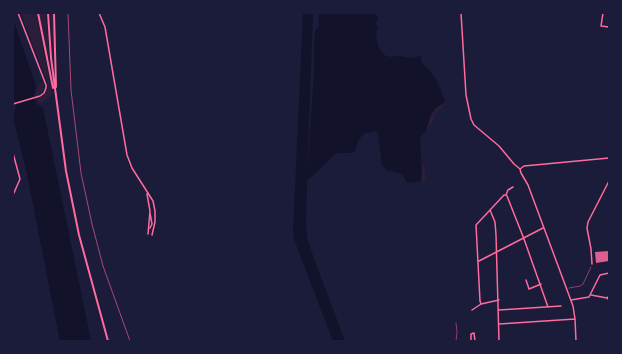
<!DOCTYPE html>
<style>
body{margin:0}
#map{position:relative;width:622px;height:354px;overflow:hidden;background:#1b1b3a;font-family:Montserrat,sans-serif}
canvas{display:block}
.frame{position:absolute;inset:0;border:14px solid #1b1b3a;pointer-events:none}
</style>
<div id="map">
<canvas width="622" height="354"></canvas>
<div class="frame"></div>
</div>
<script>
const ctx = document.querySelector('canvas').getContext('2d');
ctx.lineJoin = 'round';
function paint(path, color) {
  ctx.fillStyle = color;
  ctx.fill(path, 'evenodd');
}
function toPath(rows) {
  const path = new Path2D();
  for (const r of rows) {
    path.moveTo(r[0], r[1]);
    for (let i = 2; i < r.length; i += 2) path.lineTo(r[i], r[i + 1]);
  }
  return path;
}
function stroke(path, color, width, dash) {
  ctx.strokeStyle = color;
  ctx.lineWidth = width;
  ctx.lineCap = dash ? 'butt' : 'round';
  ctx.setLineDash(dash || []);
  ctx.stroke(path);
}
const green = toPath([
 [21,13,36,13,52,94,43,104,39,103,35,95,39,84,43,82,44,85,43,91,38,95,39,98,44,95,48,89,47,82],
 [39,13,46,13,49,57,47,57],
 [50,13,53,13,55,48,55,63,53,63],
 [444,103,444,105,435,114,434,120,426,131,431,114,436,108],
 [421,160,425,168,426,177,424,184,421,181,422,171]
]);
const water = toPath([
 [303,13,313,13,307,174,314,75,314,48,315,31,319,26,318,13,375,13,378,19,375,23,378,27,376,34,378,46,384,55,390,57,399,56,411,58,421,56,422,63,430,71,438,83,445,102,436,108,431,114,426,131,420,138,422,171,421,181,409,183,406,182,403,174,387,170,382,165,378,133,374,131,363,134,358,141,355,151,353,153,338,153,332,157,307,181,306,224,307,237,314,259,345,341,333,341,294,239,293,232],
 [13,19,36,86,33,98,37,104,43,108,91,341,60,341,27,174,13,117,16,107,15,101,13,98]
]);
const building = toPath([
 [609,251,609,261,596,263,595,252]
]);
const path = toPath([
 [569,288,580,286,583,284,591,267]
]);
const service = toPath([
 [456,341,457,332,456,323]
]);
const minor = toPath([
 [99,13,105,27,127,155,132,168,153,201,155,211,155,222,152,235],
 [461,13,466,95,471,119,474,125,499,146,514,164,520,169,521,173,528,185,573,306,575,319,576,341],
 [603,13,601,26,609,27],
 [520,169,524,166,609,158],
 [147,194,150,211,148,234],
 [506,195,508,190,513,187],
 [490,210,495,222,496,235,499,341],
 [150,228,152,224,150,213],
 [479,261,543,228],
 [592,264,591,249,587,228,588,222,609,181],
 [526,280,529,289,541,284],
 [591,295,607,298,609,300],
 [607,298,609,296],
 [499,300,481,304,480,301,476,225,504,195,506,195,507,196,524,239,548,307],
 [571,300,589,297,600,275,609,273],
 [472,310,481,304],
 [499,310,561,306],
 [499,324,575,319],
 [471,341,471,334,474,333,475,341]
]);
const tertiary = toPath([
 [13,104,40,96,44,93,46,88,46,85,18,13],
 [13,153,20,179,13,195]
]);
const primary = toPath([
 [38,13,53,88],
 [48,13,51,58,66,171,79,235,108,341],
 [54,13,56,87]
]);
const rail = toPath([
 [68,13,71,90,81,173,92,224,103,266,130,341]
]);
paint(green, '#2a1e3b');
paint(water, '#12122b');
paint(building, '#dd5f8e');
stroke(path, '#ff6b9d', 0.5);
stroke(service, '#ff6b9d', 0.5);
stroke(minor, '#ff6b9d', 1.5);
stroke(tertiary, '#ff6b9d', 1.5);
stroke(primary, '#ff6b9d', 2);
stroke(rail, '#a44b75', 1);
</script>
